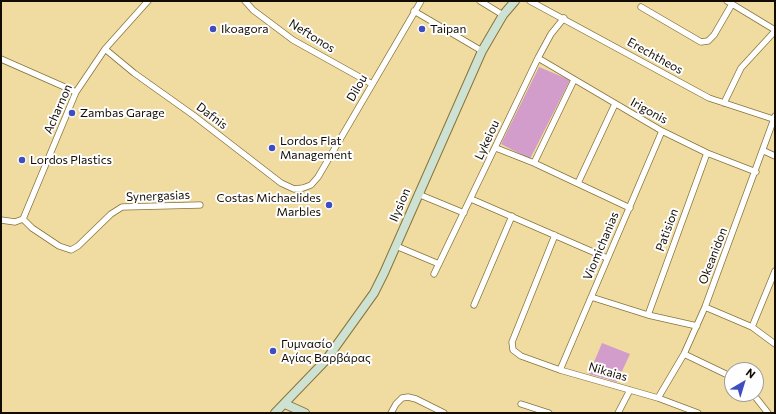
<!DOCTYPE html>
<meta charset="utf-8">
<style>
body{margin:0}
#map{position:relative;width:776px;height:414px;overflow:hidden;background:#f0dca1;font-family:Commissioner,sans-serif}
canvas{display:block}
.frame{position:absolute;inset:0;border:2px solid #130c00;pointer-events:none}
.north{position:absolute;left:724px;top:362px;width:40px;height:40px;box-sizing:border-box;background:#fefefe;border:1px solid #a09d98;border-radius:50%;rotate:38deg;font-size:11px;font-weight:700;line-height:16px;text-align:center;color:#130c00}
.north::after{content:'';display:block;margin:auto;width:14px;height:18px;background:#3d4ec1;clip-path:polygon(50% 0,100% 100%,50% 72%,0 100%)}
</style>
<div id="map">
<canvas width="776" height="414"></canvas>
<div class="frame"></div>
<div class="north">N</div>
</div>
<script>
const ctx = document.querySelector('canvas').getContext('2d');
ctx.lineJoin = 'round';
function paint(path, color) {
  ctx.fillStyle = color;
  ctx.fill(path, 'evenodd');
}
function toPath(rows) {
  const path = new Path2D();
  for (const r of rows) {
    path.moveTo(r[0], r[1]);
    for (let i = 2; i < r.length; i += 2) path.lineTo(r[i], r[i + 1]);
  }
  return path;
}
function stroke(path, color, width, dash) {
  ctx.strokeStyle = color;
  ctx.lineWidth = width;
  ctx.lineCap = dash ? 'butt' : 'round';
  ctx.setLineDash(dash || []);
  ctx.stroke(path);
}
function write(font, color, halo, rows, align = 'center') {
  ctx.font = font + ' Commissioner,sans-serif';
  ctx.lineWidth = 4;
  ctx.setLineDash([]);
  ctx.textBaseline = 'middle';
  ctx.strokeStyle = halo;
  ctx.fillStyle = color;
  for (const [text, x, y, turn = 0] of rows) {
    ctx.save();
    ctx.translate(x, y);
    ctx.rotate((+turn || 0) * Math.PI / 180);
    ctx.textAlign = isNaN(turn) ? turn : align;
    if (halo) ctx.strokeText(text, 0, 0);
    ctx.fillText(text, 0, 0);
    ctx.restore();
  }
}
const green = toPath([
 [539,67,570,80,530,159,501,144],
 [602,343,630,354,617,382,589,374]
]);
const street = toPath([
 [245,1,253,10,293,40,372,84],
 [480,1,503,15],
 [530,1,709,98,773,119],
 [727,1,775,30],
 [641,7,701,42,708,41,714,35,732,4],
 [414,11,482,51],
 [105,49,134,73,193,115,281,183,294,189,303,188,311,185,318,177,421,1],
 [538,58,662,131,707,153,756,172],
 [1,59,76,92],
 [724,103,741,68,775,31],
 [496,148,534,163,630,208],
 [764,151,775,156],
 [534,163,574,80],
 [578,183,615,104],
 [418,194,464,213],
 [471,199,607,258],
 [23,219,76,92,105,49,148,1],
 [23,219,32,228,59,246,71,250,78,246,111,214,122,207,200,205],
 [1,220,15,222,23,219],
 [555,235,512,342,513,350,521,356,560,370,658,398,698,413],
 [396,246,439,264],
 [434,274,538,58,551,34,564,18],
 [591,297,648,315,697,326],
 [474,305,512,216],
 [705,307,752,327,775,344],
 [648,315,707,153],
 [752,327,775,271],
 [684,354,732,377],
 [560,370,662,131],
 [753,394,768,413],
 [658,398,684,354,705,307,775,116],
 [521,404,549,413],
 [391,413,396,404,402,398,408,397,416,399,444,413],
 [618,413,630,390]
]);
const secondary = toPath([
 [285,404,305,413],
 [275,413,326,360,374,293,384,273,482,51,503,15,515,1]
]);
const markers = [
 [213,29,4,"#3d4ec1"],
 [422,29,4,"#3d4ec1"],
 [72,113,4,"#3d4ec1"],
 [272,148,4,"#3d4ec1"],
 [22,160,4,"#3d4ec1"],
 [329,205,4,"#3d4ec1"],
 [273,351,4,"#3d4ec1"]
];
const poiNames = [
 ["Ikoagora",221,29],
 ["Taipan",430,29],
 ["Zambas Garage",80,113],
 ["Lordos Flat",280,141],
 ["Management",280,155],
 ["Lordos Plastics",30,160],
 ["Costas Michaelides",321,198,"right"],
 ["Marbles",321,212,"right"],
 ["Γυμνασίο",281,344],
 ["Αγίας Βαρβάρας",281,358]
];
const streetNames = [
 ["Neftonos",312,36,32],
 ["Erechtheos",655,56,29],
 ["Dilou",357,88,-60],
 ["Acharnon",58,109,-66],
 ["Irigonis",649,111,29],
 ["Dafnis",212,116,37],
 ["Lykeiou",487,140,-65],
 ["Synergasias",158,196,-2],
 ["Ilysion",400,205,-67],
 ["Patision",667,230,-70],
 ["Viomichanias",601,246,-67],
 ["Okeanidon",713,256,-69],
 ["Nikaias",608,372,16]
];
paint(green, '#d29dca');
stroke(street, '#87743b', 7);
stroke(secondary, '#87743b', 10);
stroke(street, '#fff', 5.5);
stroke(secondary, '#cde2d2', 8);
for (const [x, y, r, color] of markers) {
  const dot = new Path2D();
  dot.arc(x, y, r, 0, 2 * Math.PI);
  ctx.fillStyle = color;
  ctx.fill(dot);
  stroke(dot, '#fefefe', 1.5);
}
write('12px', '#130c00', '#fefefe', poiNames, 'left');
write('12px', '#130c00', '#fefefe', streetNames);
</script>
